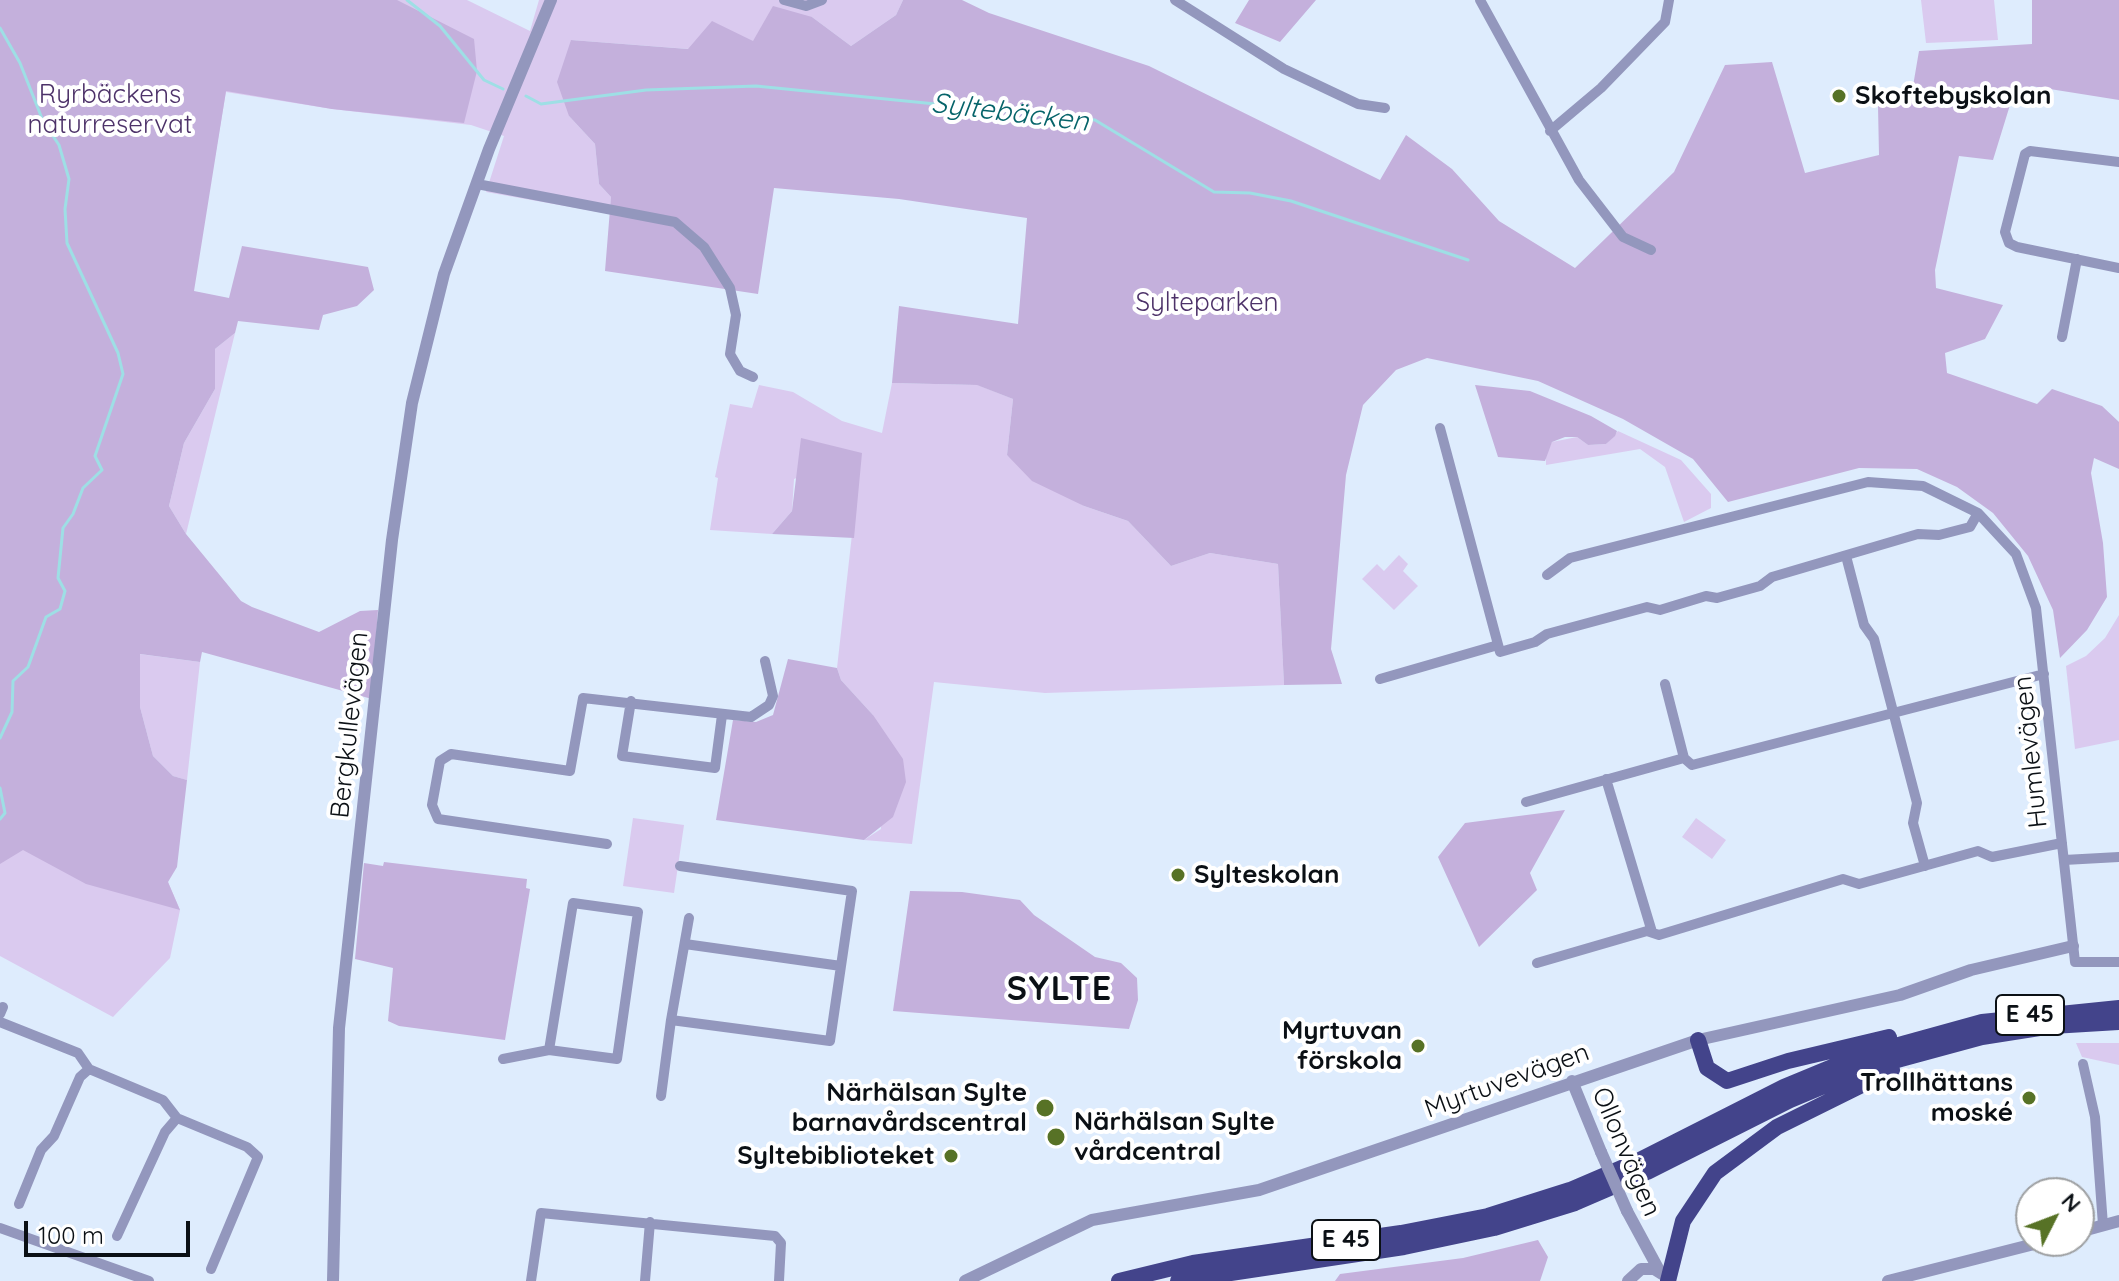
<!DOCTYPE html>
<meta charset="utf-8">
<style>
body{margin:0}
#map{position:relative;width:2119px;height:1281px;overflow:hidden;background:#deecfd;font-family:Quicksand,sans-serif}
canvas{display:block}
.north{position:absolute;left:2015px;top:1177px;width:80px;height:80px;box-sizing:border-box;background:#fff;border:2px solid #9d9fa1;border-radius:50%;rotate:48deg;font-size:22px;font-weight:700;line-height:32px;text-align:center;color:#0b1015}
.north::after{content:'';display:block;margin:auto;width:28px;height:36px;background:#577226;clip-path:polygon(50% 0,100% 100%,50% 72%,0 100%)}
.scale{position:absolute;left:24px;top:1221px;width:166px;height:36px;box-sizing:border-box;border:4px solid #0b1015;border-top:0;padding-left:10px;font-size:24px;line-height:28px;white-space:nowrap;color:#0b1015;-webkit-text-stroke:6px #fff;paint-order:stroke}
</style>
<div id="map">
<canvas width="2119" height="1281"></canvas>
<div class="north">N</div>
<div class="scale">100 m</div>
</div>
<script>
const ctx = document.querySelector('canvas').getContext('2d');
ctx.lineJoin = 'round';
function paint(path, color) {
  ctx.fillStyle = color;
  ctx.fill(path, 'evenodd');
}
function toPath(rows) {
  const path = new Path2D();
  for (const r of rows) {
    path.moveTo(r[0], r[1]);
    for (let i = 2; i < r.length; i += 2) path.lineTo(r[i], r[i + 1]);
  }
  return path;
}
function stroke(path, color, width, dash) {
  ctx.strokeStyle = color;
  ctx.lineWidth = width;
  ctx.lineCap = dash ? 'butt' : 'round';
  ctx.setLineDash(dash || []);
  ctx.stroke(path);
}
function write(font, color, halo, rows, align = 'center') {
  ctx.font = font + ' Quicksand,sans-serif';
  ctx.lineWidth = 8;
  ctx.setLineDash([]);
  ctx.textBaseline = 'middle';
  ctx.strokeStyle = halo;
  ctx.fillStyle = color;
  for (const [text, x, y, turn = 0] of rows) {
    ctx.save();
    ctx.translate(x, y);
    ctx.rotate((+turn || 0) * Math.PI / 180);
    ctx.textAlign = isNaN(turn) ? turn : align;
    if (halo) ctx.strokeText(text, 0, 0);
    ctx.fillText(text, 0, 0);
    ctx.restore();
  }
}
const green = toPath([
 [0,0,467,0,530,31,539,0,903,0,896,15,851,46,812,17,753,41,689,49,571,40,569,116,595,144,599,184,611,197,610,214,486,192,504,136,471,125,332,109,226,92,193,286,213,380,177,436,95,805,168,882,180,910,170,958,113,1017,0,956],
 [1921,0,1994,0,1998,40,1926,43],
 [235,333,186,534,169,506,184,443,215,389,215,349],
 [892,383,978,385,1013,399,1007,455,1084,506,1128,521,1171,566,1210,553,1278,564,1284,685,1045,693,934,682,912,844,864,840,881,829,873,715,841,680,837,668,861,454,794,479,792,511,772,534,710,530,718,478,715,477,730,404,752,408,759,385,793,392,842,421,882,433],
 [1618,431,1681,460,1711,494,1711,508,1684,522,1665,467,1640,449,1546,465,1546,453,1552,442,1577,437,1588,445,1606,444],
 [1399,555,1408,564,1403,571,1418,586,1394,610,1362,579,1377,564,1384,571],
 [2119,615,2119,740,2075,749,2066,666,2086,656,2105,638],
 [139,654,200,662,187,780,173,776,153,756,140,707],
 [633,818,684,825,674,893,623,886],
 [1696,818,1726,840,1712,859,1682,837],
 [2076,1043,2119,1043,2119,1065,2082,1057]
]);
const forest = toPath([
 [0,0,397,0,474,39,477,71,464,123,332,109,226,91,194,291,229,298,242,246,368,267,374,290,357,306,323,315,319,330,238,321,235,333,215,349,215,389,184,443,169,506,186,534,241,601,252,607,319,632,360,611,378,610,372,699,202,652,200,662,140,654,140,707,153,756,173,776,187,780,177,867,168,882,180,910,86,884,23,850,0,864],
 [903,0,962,0,989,13,1149,66,1380,180,1406,135,1452,169,1499,221,1575,268,1674,172,1725,65,1772,62,1805,173,1879,155,1878,106,1913,86,1919,51,2032,44,2032,0,2119,0,2119,100,2031,86,2010,105,1993,160,1959,156,1935,270,1936,288,2003,305,1985,339,1945,353,1947,373,2037,404,2052,389,2102,406,2119,422,2119,469,2094,458,2091,473,2103,543,2107,597,2087,630,2060,658,2053,610,2028,556,1993,513,1957,487,1917,469,1859,468,1728,502,1693,459,1623,419,1538,381,1427,358,1396,370,1363,405,1346,475,1331,649,1342,684,1284,685,1278,564,1210,553,1171,566,1128,521,1084,506,1032,481,1007,455,1013,399,977,385,892,383,899,306,1018,324,1027,218,899,199,774,188,758,294,605,271,611,197,599,184,595,144,569,116,557,82,571,40,688,49,712,21,753,41,773,6,812,17,851,46,896,15],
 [1249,0,1316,0,1280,42,1235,23],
 [1475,385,1530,391,1591,416,1617,431,1615,436,1606,444,1588,445,1577,437,1565,437,1552,442,1545,461,1498,457],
 [801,438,862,453,854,538,772,534,792,511],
 [788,659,837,668,841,680,873,715,903,759,906,782,893,817,864,840,716,820,733,720,756,722,773,715],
 [1565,810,1530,873,1537,890,1479,947,1438,857,1465,823],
 [384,862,527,879,526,888,530,889,505,1040,399,1026,388,1021,393,968,355,959,364,863,383,866],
 [910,891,962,892,1020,900,1034,915,1095,957,1121,963,1137,978,1138,1000,1129,1029,893,1011],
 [1538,1240,1548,1257,1540,1281,1335,1281,1340,1274,1463,1258]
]);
const stream = toPath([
 [407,0,440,26,484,80,503,89],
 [0,28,20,63,43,121,59,145,69,179,65,209,67,243,118,353,123,374,95,456,102,470,83,488,73,514,63,528,58,578,65,591,60,609,46,617,28,667,13,681,12,712,0,738],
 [526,96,541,104,646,90,756,86,1095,120,1214,192,1250,193,1291,201,1468,260],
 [0,788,5,813,0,819]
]);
const minor = toPath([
 [784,0,806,6,822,0],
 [1175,0,1284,69,1358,104,1385,108],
 [1480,0,1579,180,1623,237,1651,250],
 [1550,131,1601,88,1665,22,1669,0],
 [2119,162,2030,151,2025,154,2005,232,2009,243,2017,247,2119,268],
 [477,184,675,222,704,247,730,288,736,315,730,354,740,371,753,377],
 [2062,337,2077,259],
 [1440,428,1500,652,1535,642,1547,634,1647,607,1660,610,1706,596,1717,598,1760,586,1772,577,1918,534,1939,535,1970,527,1978,513],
 [1846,556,1864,625,1874,639,1917,803,1913,823,1925,866],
 [1547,575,1570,558,1868,482,1923,486,1978,513,2016,554,2036,608,2075,962,2119,962],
 [1380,679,1498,645],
 [1665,684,1684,758],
 [631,701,622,756,715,768,722,715],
 [1606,779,1652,932],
 [1526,802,1684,758,1692,765,2044,674],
 [607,844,438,819,432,805,440,761,451,754,570,771,583,698,751,717,769,705,773,696,765,661],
 [2064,860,2119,857],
 [685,944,841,966],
 [1537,963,1647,931,1659,935,1843,879,1859,884,1978,851,1992,857,2062,843],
 [0,1014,3,1007],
 [671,1020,689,918],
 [0,1022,78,1053,89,1069,80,1077,54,1136,41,1150,19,1204],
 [503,1059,549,1050,617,1059,638,912,573,903,549,1050],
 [2083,1064,2095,1117,2103,1225],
 [89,1069,163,1100,177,1118,165,1132,117,1236],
 [661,1096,671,1020,830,1041,852,891,680,866],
 [177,1118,247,1147,258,1157,211,1269],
 [0,1228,149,1281],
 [531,1281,541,1213,775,1236,781,1243,779,1281],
 [645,1281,650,1222]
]);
const tertiary = toPath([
 [1572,1081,1601,1152],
 [1627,1211,1660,1272],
 [2079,1232,2119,1221],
 [333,1281,339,1028,392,540,412,403,444,274,489,149,551,0],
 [965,1281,1092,1220,1259,1190,1698,1040,1900,995,1971,970,2073,946],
 [1628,1281,1641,1269,1654,1269,1662,1274],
 [1888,1281,2046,1241]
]);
const trunk = toPath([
 [1698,1040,1707,1068,1727,1081,1788,1061,1889,1037],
 [1119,1281,1193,1263,1401,1233,1488,1216,1570,1190,1640,1160,1784,1087,1859,1056,1982,1022,2119,1008],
 [1178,1281,1404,1247,1494,1228,1575,1203,1647,1172,1790,1100,1864,1069,1982,1037,2052,1026,2119,1022],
 [1668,1281,1683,1221,1715,1173,1777,1127,1892,1070]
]);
const tertiaryBridge = toPath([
 [1601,1152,1627,1211]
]);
const markers = [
 [1839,96,8,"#577226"],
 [1178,875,8,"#577226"],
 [1418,1046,8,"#577226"],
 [2029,1098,8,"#577226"],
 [1045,1108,10,"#577226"],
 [1056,1137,10,"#577226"],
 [951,1156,8,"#577226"]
];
const shields = [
 [2030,1015,68],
 [1346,1240,68]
];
const shieldNames = [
 ["E 45",2030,1015],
 ["E 45",1346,1240]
];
const parkNames = [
 ["Ryrbäckens",110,95],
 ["naturreservat",110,125],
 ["Sylteparken",1207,303]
];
const poiNames = [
 ["Skoftebyskolan",1855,96,"left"],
 ["Sylteskolan",1194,875,"left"],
 ["Myrtuvan",1402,1031],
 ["förskola",1402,1061],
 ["Trollhättans",2013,1083],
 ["moské",2013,1113],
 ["Närhälsan Sylte",1027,1093],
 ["barnavårdscentral",1027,1123],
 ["Närhälsan Sylte",1074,1122,"left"],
 ["vårdcentral",1074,1152,"left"],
 ["Syltebiblioteket",935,1156]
];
const streetNames = [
 ["Bergkullevägen",350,725,-84],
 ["Humlevägen",2031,752,-96],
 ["Myrtuvevägen",1507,1081,-20],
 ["Ollonvägen",1626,1152,67]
];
const waterNames = [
 ["Syltebäcken",1010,113,7]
];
const districtNames = [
 ["SYLTE",1060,990]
];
paint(green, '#dacaef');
paint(forest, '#c4b0dc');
stroke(stream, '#9edfe5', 3);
stroke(minor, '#9397bd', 10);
stroke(tertiary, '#9397bd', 12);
stroke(trunk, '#43448b', 16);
stroke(tertiaryBridge, '#9397bd', 12);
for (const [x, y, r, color] of markers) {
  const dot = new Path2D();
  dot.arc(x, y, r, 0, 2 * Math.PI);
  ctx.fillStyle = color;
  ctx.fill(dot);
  stroke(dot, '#fff', 3);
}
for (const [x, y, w] of shields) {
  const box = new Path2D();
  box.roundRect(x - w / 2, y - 20, w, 40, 6);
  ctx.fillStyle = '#fff';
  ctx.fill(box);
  stroke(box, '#0b1015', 2);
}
write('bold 24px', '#0b1015', null, shieldNames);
write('26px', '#4d3269', '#fff', parkNames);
write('bold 26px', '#0b1015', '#fff', poiNames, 'right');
write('26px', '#0b1015', '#fff', streetNames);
write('italic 28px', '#06646a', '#fff', waterNames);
ctx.letterSpacing = '2px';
write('bold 34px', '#0b1015', '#fff', districtNames);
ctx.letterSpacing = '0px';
</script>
